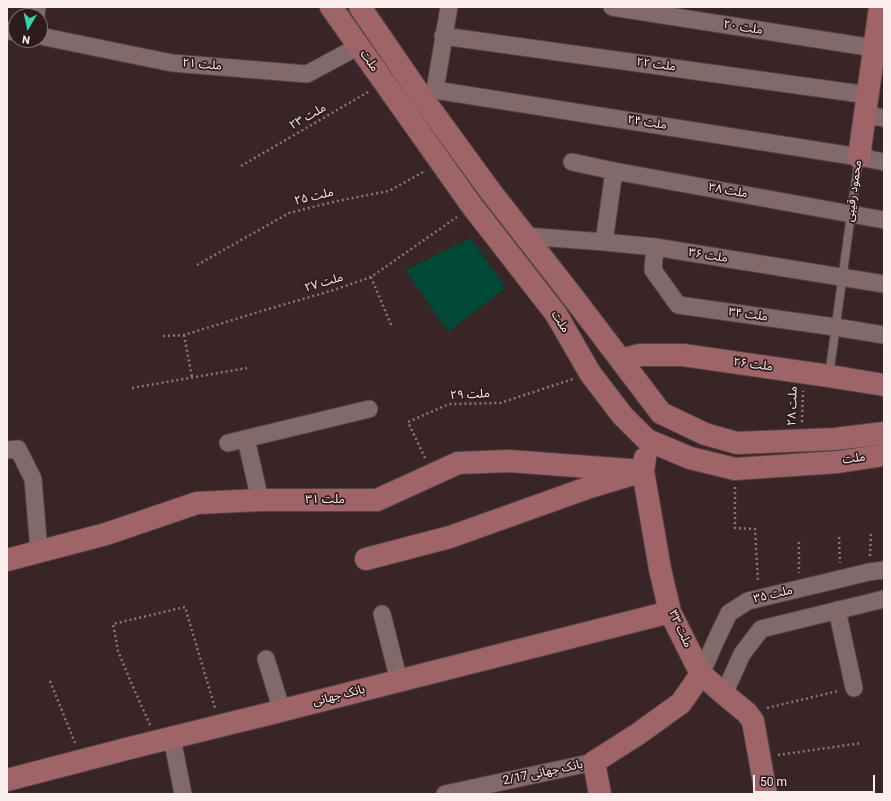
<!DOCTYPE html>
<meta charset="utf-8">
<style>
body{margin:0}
#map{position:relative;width:891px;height:801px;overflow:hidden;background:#392525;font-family:Roboto,sans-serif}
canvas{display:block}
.frame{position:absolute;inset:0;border:8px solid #fdeeee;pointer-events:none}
.north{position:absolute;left:8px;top:8px;width:40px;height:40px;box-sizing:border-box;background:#2e1b1b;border:1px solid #816f6f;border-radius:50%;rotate:189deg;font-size:11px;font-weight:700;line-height:16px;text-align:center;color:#fdeeee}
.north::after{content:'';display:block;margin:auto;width:14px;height:18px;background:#34d4a7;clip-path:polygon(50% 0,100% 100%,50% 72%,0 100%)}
.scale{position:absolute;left:753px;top:775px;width:122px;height:18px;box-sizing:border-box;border:2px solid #fdeeee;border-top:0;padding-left:5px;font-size:12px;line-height:14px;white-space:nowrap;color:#fdeeee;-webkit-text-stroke:3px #2e1b1b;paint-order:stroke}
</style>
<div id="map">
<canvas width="891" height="801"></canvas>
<div class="frame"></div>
<div class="north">N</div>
<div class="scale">50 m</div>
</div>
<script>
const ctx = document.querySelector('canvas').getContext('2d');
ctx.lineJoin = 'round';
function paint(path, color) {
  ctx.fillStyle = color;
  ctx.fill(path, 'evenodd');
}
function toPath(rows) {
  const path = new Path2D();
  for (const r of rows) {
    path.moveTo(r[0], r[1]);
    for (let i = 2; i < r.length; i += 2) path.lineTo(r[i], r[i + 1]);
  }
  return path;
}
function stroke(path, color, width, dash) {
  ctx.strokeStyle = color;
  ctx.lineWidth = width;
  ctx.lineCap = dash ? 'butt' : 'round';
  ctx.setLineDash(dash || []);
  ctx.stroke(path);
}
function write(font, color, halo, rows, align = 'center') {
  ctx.font = font + ' Roboto,"Noto Sans Arabic",sans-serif';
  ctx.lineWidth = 3.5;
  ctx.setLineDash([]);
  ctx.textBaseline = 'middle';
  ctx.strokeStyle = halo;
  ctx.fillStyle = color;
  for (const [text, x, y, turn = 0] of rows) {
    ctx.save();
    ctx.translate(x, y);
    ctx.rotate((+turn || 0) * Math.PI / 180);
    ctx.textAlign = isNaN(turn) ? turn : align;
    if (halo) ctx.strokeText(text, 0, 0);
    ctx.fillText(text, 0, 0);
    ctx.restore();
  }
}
const building = toPath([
 [471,238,506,288,448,332,405,270]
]);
const path = toPath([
 [241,166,368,92],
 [197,265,289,213,337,201,389,191,425,171],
 [371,277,392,327],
 [184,335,192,377],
 [163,336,184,335,265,310,334,290,371,277,457,217],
 [132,388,247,368],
 [802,422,803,391],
 [425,458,408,422,449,404,500,403,573,379],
 [735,487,735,528,755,529,758,582],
 [839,537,840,563],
 [799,542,799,573],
 [870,556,871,534],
 [50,681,75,743],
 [767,708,838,691],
 [150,725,130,680,118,651,113,624,185,607,215,708],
 [778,755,862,743]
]);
const lane = toPath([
 [829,376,851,214,859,158]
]);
const street = toPath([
 [612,7,874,48,884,51],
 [36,16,37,7],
 [7,31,16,32],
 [40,36,172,63,307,74,359,46],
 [443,36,868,95],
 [435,90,859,157,884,162],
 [426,94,435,90,449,7],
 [865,115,884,118],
 [572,162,614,171,884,220],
 [614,171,604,242,655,247,884,284],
 [525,236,604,242],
 [655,247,653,270,678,305,835,327,884,335],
 [246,439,260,500],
 [228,443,369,409],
 [7,450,18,449,33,479,39,551],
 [837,610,854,688],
 [382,614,399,681],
 [266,659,282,711],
 [701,674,717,638,729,613,748,601,869,572,884,570],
 [724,694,742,654,761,629,884,599],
 [172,738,183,794],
 [445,794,594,762]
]);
const secondary = toPath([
 [331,7,472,206,556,314,590,373,622,415,647,440,690,458,735,469,838,462,884,455],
 [360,7,421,96,491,192,576,301,661,413,705,434,737,443,835,439,884,433],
 [859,157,880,7],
 [621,360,639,355,683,355,829,376,884,385],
 [645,458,643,471,660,569,670,612,701,674,724,694,747,713,753,721,766,794],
 [366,559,450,537,590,487,630,475],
 [7,560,106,534,197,503,260,500,377,500,458,463,509,461,643,471],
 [7,780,130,748,264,715,670,612],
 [600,794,594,762,638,734,681,703,701,674]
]);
const streetNames = [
 ["ملت ۲۰",743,28,9],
 ["ملت",369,61,56],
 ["ملت ۲۱",202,65,5],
 ["ملت ۲۲",656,65,8],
 ["ملت ۲۳",308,117,-30],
 ["ملت ۲۴",647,123,9],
 ["ملت ۳۸",728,191,10],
 ["محمود رقیبی",854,191,-82],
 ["ملت ۲۵",314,197,-14],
 ["ملت ۳۶",708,256,9],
 ["ملت ۲۷",324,283,-17],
 ["ملت ۳۴",748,315,8],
 ["ملت",560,322,58],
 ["ملت ۲۶",753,365,8],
 ["ملت ۲۹",470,395,-3],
 ["ملت ۲۸",793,406,-88],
 ["ملت",854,459,-8],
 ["ملت ۳۱",325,500],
 ["ملت ۳۵",773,595,-14],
 ["ملت ۳۳",680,629,65],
 ["بانک جهانی",339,696,-14],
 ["بانک جهانی 2/17",543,773,-12]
];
paint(building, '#004936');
stroke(lane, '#544344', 10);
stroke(street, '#544344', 19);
stroke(secondary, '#544344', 24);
stroke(path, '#897777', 2.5, [2, 3]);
stroke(lane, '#826a6a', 8);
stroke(street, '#826a6a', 17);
stroke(secondary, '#9e6467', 22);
write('12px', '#fdeeee', '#2e1b1b', streetNames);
</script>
